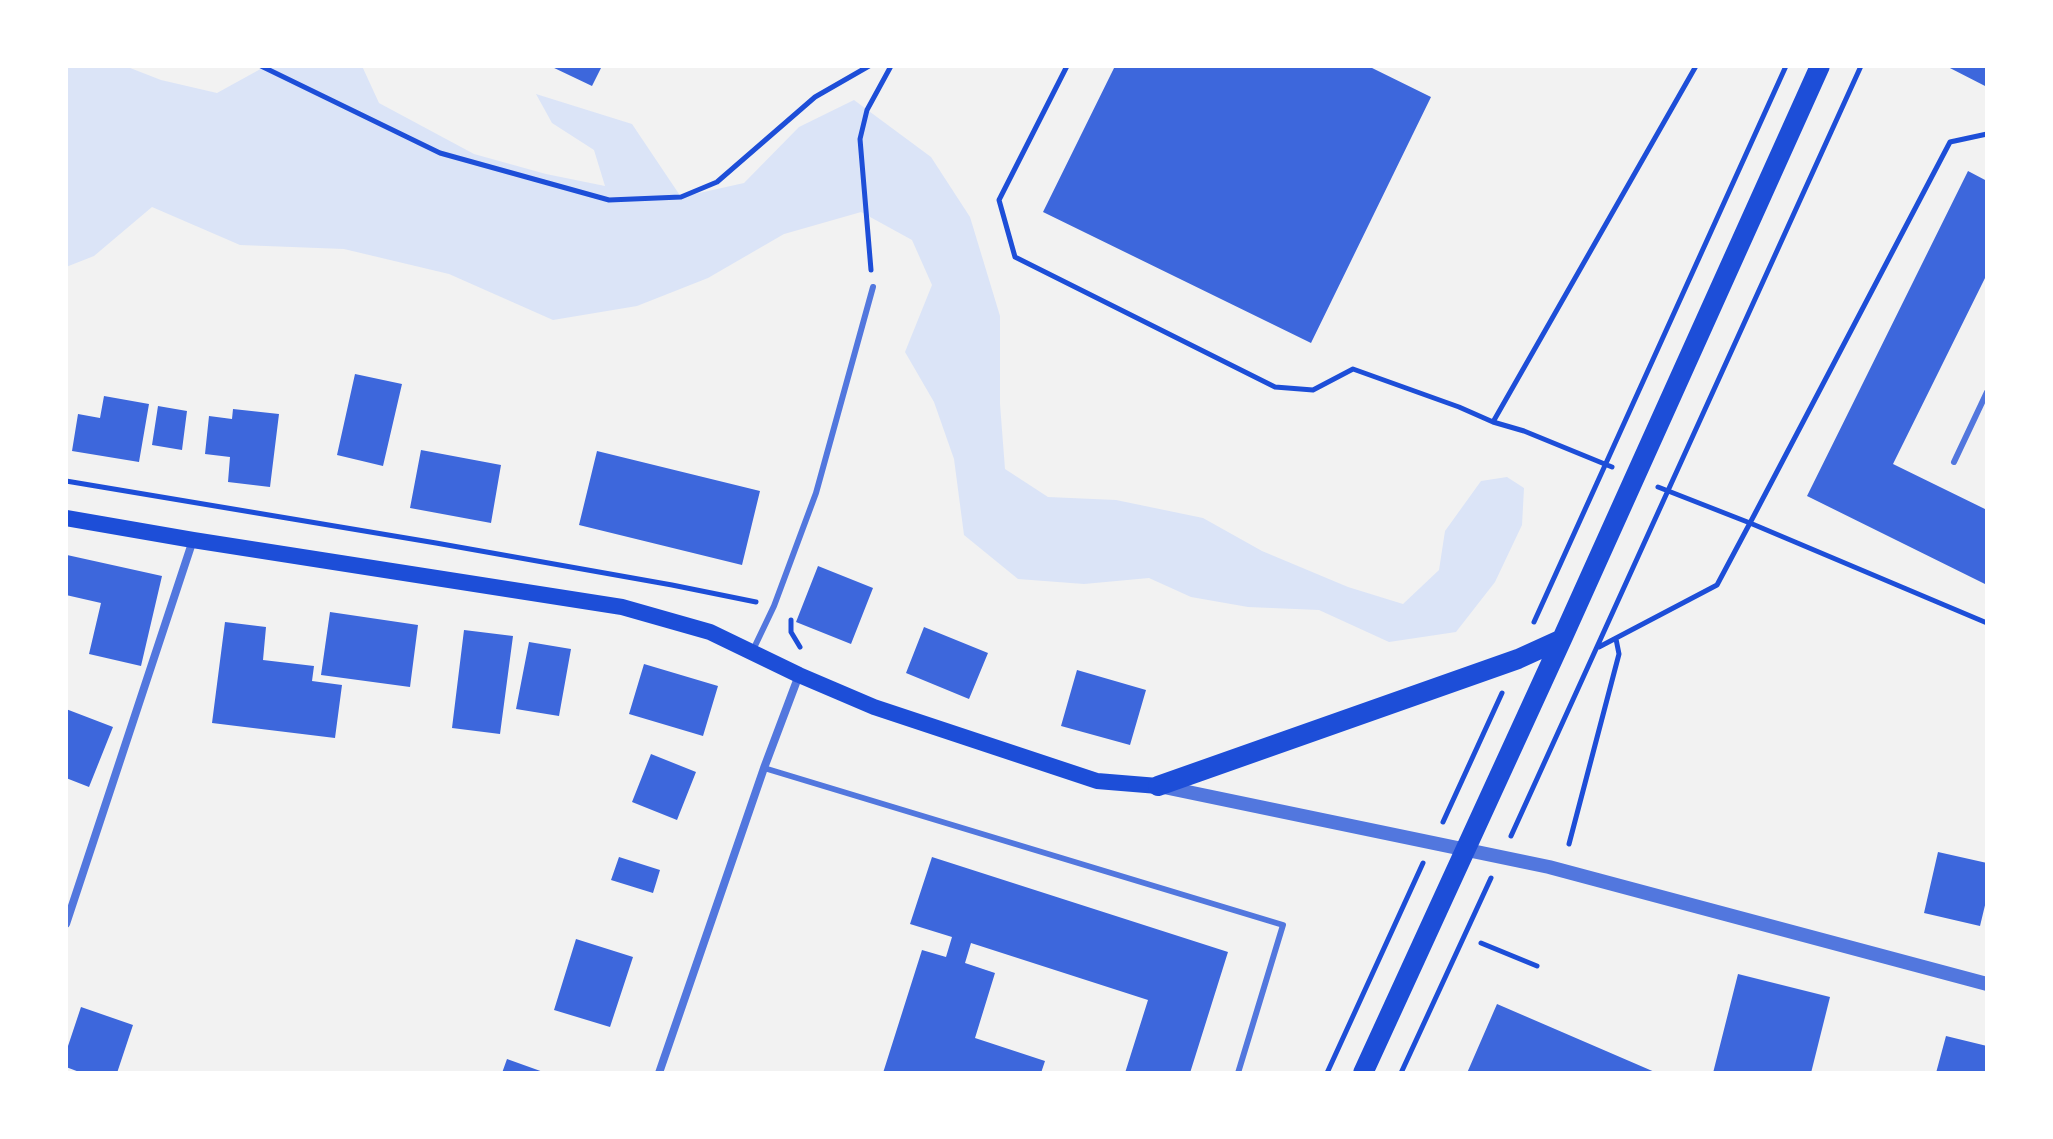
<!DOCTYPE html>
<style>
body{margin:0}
#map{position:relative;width:2053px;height:1139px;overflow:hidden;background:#f2f2f2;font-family:Rubik,sans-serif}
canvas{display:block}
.frame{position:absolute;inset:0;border:68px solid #fff;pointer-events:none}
</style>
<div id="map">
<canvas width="2053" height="1139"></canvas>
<div class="frame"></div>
</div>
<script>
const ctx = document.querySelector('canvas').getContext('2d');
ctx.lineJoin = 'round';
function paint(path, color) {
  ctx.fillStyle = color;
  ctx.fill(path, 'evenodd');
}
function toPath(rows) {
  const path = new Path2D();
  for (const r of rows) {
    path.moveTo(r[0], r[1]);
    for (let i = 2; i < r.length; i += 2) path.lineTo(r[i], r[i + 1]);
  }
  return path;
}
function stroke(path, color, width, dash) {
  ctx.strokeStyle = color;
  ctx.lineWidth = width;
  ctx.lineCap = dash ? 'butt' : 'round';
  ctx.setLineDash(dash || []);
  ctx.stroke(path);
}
const green = toPath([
 [66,66,125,66,161,80,217,93,266,66,362,66,379,103,474,154,546,174,605,186,594,150,552,123,536,94,632,124,681,197,744,183,799,127,854,100,931,157,970,217,1000,316,1000,404,1005,469,1048,497,1116,500,1203,518,1262,551,1348,587,1403,604,1439,570,1445,531,1481,481,1507,477,1524,488,1522,525,1495,582,1456,632,1389,642,1319,610,1248,607,1191,597,1149,578,1084,584,1018,579,964,535,954,459,934,402,905,352,932,285,912,240,861,212,784,234,708,278,637,306,553,320,449,274,344,249,240,245,152,207,94,256,66,267]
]);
const building = toPath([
 [550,66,602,66,592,86],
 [1115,66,1368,66,1431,97,1311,343,1043,212],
 [1946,66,1987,66,1987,87],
 [1968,171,1987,181,1987,274,1893,464,1987,510,1987,585,1807,496],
 [355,374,402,384,383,466,337,455],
 [104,396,149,404,139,462,72,451,78,414,100,418],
 [158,406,187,411,182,450,152,445],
 [233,409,279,414,270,487,228,482,230,457,205,454,209,416,232,419],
 [421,450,501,465,491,523,410,508],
 [597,451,760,491,742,565,579,525],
 [67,555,162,576,141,666,89,654,101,603,66,595],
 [818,566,873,588,851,644,796,622],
 [330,612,418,625,410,687,321,675],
 [225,622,266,627,263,660,314,666,312,681,342,685,335,738,212,723],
 [924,627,988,653,969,699,906,673],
 [464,630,513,636,500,734,452,728],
 [529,642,571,649,559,716,516,709],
 [644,664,718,686,703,736,629,714],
 [1077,670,1146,690,1130,745,1061,726],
 [66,709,113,727,89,787,66,778],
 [651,754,696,772,677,820,632,802],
 [1938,852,1987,863,1987,897,1980,926,1924,913],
 [619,857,660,870,653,893,611,880],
 [932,857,1228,952,1190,1073,1125,1073,1148,1000,971,943,965,963,995,973,975,1038,1045,1061,1041,1073,883,1073,922,950,946,957,952,937,910,924],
 [576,939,633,957,610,1027,554,1010],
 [1738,974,1830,997,1811,1073,1713,1073],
 [1497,1004,1657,1073,1467,1073],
 [81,1007,133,1025,117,1073,82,1073,66,1067,66,1052],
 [1946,1036,1987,1046,1987,1073,1936,1073],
 [507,1059,546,1073,502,1073]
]);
const path = toPath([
 [261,66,440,153,609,200,681,197,717,182,815,97,869,66],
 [1067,66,999,200,1015,257,1275,387,1313,390,1353,369,1459,407,1493,422,1524,431,1612,467],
 [871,270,860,139,867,110,891,66],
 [1493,422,1696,66],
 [66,481,436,543,672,585,756,602],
 [1658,487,1750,523,1950,142,1987,134],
 [791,620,791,632,800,647],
 [1534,622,1786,66],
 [1599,647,1717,585,1750,523,1987,623],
 [1443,822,1502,693],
 [1511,836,1861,66],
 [1569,844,1619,654,1616,639],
 [1481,943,1537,966],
 [1327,1073,1423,863],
 [1401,1073,1491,878]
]);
const service = toPath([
 [1954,462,1987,392],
 [753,650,774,606,816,493,873,287],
 [764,768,1283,925,1238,1073]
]);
const minor = toPath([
 [66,924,193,540],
 [659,1073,764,768,799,675]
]);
const tertiary = toPath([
 [1159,786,1549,867,1987,984]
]);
const secondary = toPath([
 [66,518,193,540,622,607,710,632,799,675,874,707,1097,781,1158,786]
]);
const primary = toPath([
 [1158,786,1518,659,1562,639],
 [1363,1073,1562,639,1820,66]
]);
paint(green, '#dbe4f7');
paint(building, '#3d67dc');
stroke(path, '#1d4ed8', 5);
stroke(service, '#5277de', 6);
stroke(minor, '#5277de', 8);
stroke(tertiary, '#5277de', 14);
stroke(secondary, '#1d4ed8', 16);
stroke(primary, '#1d4ed8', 20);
</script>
